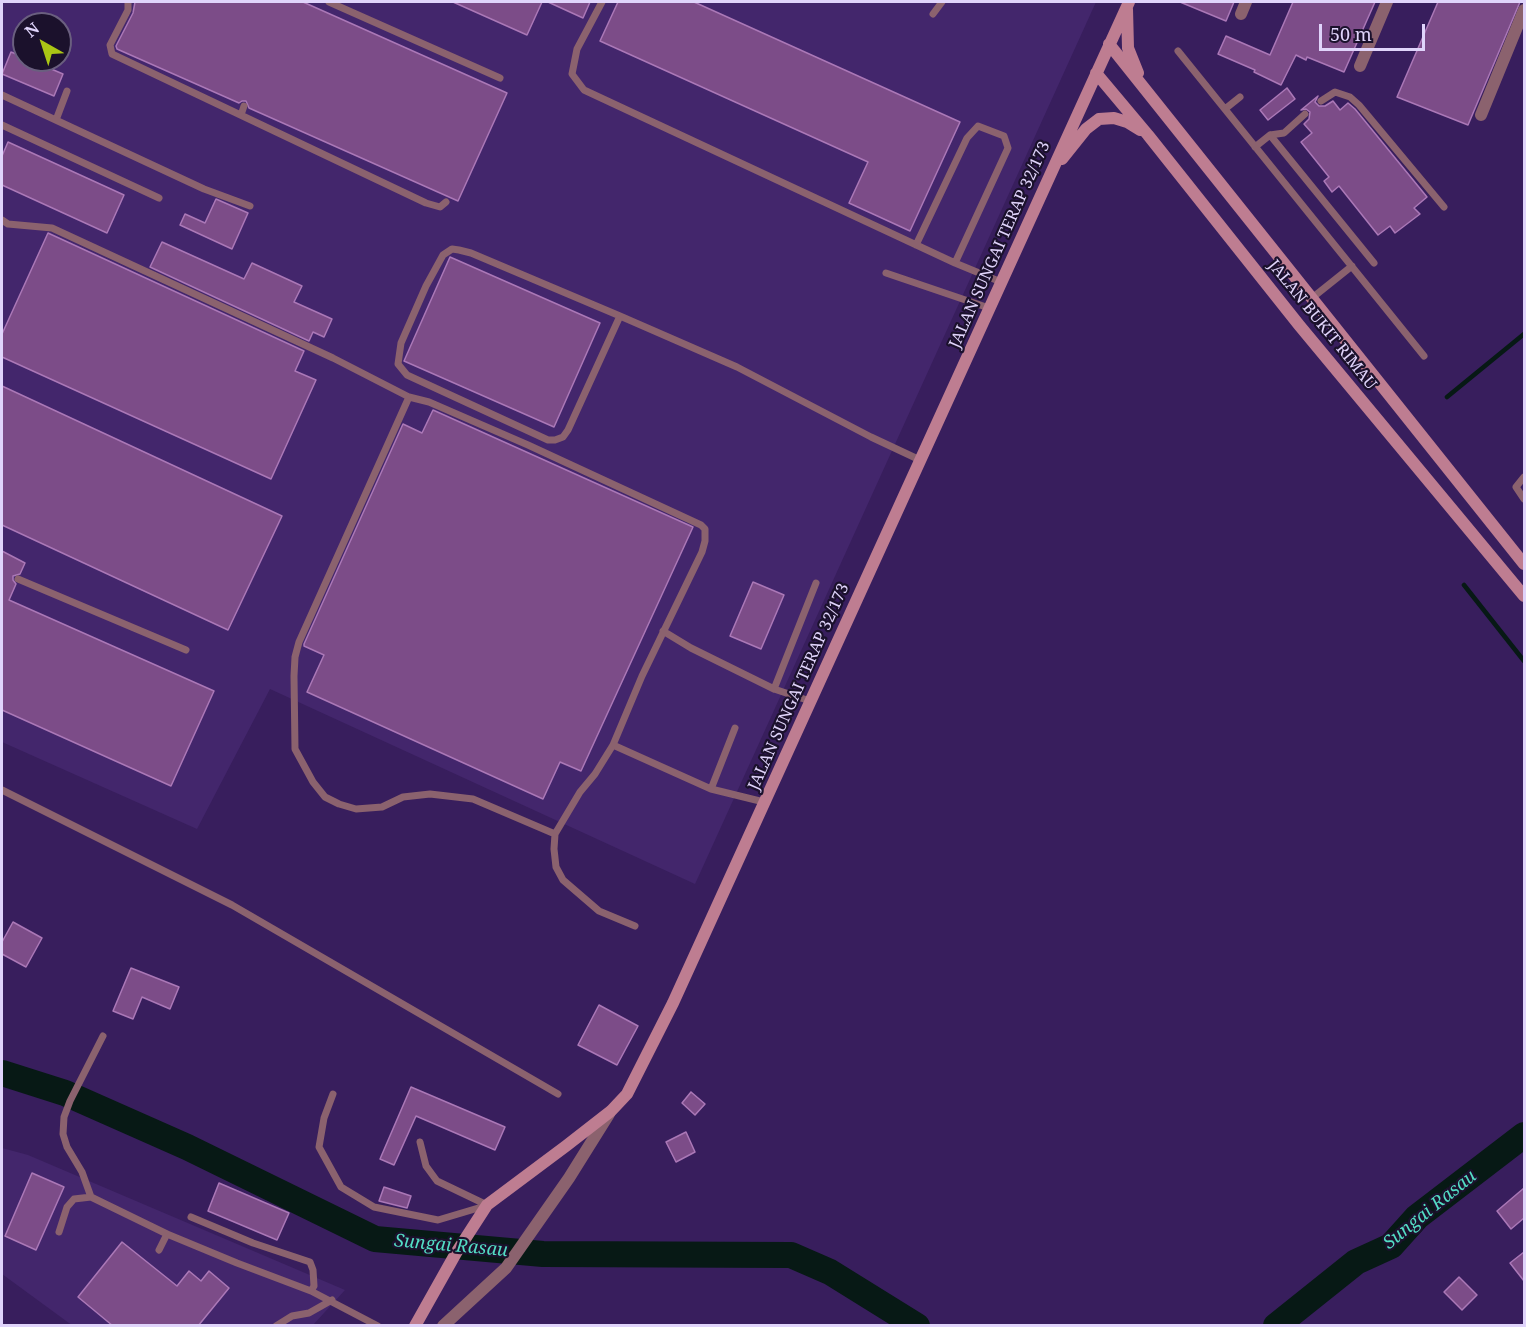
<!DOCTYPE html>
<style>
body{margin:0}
#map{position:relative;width:1526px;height:1327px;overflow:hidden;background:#381e5d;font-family:"Noto Serif",serif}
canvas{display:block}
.frame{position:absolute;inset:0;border:3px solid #e0d4fb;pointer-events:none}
.north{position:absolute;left:12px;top:12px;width:60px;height:60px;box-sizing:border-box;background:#1b112c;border:2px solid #6a5f7f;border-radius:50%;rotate:321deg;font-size:16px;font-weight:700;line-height:24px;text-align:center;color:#e0d4fb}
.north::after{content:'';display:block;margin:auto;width:21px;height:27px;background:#abc615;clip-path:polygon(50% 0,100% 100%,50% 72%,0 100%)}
.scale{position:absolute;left:1319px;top:24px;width:106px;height:27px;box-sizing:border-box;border:3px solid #e0d4fb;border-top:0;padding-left:8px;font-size:18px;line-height:21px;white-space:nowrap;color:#e0d4fb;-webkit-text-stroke:4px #1b112c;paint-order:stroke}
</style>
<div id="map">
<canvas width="1526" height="1327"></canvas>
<div class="frame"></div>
<div class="north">N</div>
<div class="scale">50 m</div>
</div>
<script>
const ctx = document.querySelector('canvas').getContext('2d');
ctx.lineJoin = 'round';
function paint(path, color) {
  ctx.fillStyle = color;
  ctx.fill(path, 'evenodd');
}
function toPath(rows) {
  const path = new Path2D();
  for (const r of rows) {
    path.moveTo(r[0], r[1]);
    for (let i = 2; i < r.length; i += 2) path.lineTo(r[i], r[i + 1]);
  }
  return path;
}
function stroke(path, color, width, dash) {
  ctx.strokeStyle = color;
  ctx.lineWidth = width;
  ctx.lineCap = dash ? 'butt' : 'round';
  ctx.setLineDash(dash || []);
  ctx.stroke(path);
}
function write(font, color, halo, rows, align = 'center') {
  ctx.font = font + ' "Noto Serif",serif';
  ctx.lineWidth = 4.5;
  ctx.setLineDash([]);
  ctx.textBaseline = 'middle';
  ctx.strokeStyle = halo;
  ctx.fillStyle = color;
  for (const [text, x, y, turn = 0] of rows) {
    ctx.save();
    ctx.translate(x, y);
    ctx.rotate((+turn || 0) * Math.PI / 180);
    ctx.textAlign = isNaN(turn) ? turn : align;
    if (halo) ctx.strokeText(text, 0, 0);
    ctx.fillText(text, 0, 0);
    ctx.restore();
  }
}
const built = toPath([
 [2,2,1096,2,695,884,270,689,197,829,2,742],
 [24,24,60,24,60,60,24,60],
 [2,1148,28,1155,345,1290,313,1325,73,1326,2,1274]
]);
const stream = toPath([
 [1447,397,1524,334],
 [1464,585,1524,661]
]);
const river = toPath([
 [2,1073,65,1093,187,1147,375,1239,543,1254,791,1255,830,1272,917,1326],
 [1276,1326,1356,1262,1391,1246,1417,1217,1524,1135]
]);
const building = toPath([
 [135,2,303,2,507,93,458,201,249,108,246,101,242,101,239,103,117,49,116,46,133,13,135,2],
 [453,2,542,2,527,35,453,2],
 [548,2,590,2,583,18,548,2],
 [618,2,694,2,960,122,910,231,849,203,868,162,600,41,618,2],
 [1180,2,1234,2,1226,21,1180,2],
 [1293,2,1375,2,1344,72,1307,57,1306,60,1296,55,1281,85,1254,72,1255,70,1218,54,1226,36,1270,55,1293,2],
 [1438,2,1520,2,1468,125,1397,97,1438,2],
 [11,52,24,57,24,60,30,60,63,74,54,96,2,74,11,52],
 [1287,88,1295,99,1268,120,1260,110,1287,88],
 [1318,96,1315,102,1319,106,1325,106,1333,101,1340,110,1348,103,1355,109,1427,197,1414,208,1420,214,1395,233,1390,226,1378,235,1339,186,1332,192,1324,181,1329,177,1301,142,1312,133,1304,124,1309,119,1310,112,1306,109,1301,110,1318,96],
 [8,142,124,195,107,233,2,185,2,156,8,142],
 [216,199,248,213,232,249,180,225,185,214,205,223,216,199],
 [48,233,304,351,295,371,316,380,271,479,2,357,2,334,48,233],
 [162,242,244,279,252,263,302,286,294,302,332,319,324,337,313,332,309,341,150,267,162,242],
 [450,257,600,323,554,427,404,361,450,257],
 [2,386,282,516,228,630,2,525,2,386],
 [433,410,693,527,581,771,560,762,543,799,307,692,324,655,304,646,304,644,403,424,422,433,433,410],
 [2,551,25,563,20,574,13,576,13,580,16,584,9,600,214,691,171,786,2,710,2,551],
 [753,582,784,595,761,649,730,636,753,582],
 [13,922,42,938,26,967,2,954,2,942,13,922],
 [131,968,179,987,170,1009,142,997,133,1019,113,1011,131,968],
 [599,1005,638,1026,617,1065,578,1045,599,1005],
 [411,1087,505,1127,495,1150,416,1116,394,1165,380,1159,411,1087],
 [691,1092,705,1104,695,1115,682,1103,691,1092],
 [686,1132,695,1152,676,1162,666,1142,686,1132],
 [32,1173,64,1187,36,1250,5,1236,32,1173],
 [219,1183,289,1213,277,1240,208,1211,219,1183],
 [384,1187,411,1196,407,1208,379,1201,384,1187],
 [1524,1188,1524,1218,1511,1229,1497,1211,1524,1188],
 [122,1242,177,1286,189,1271,201,1281,209,1271,229,1288,198,1326,113,1326,78,1297,122,1242],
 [1524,1252,1524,1281,1510,1263,1524,1252],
 [1459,1277,1477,1295,1462,1310,1444,1292,1459,1277]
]);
const lane = toPath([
 [128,2,128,10,110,45,112,54,426,203,440,207,446,202],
 [329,2,500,78],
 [602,2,577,49,572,74,584,90,955,263,1001,282],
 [933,14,942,2],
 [1178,51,1424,356],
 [2,95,204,189,250,206],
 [1321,101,1335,92,1350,97,1359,105,1444,207],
 [1225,109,1240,97],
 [241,115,244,106],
 [56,120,67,91],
 [2,125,159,198],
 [1270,135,1374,263],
 [1255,147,1270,135,1284,133,1305,114],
 [2,220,8,224,52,228,333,358,409,397,299,642,295,657,294,676,295,749,313,782,325,797,339,804,356,809,382,807,403,797,430,794,473,799,555,834],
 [916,245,967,138,978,126,1004,136,1008,148,955,263],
 [886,273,989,308],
 [1312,298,1352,266],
 [620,316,568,430,563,437,555,440,548,440,407,375,398,364,401,343,426,286,443,255,452,249,459,250,471,253,620,316,737,367,871,437,920,460],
 [409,397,429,402,528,445,701,525,705,529,705,541,702,552,642,676,613,745,595,774,580,792,555,834,554,849,556,867,563,880,599,911,635,926],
 [1524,477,1516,487,1524,499],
 [18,579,186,650],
 [663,631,691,648,774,689,816,583],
 [774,689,810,701],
 [613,745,711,789,764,802],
 [711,789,735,728],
 [2,790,232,905,558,1094],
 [333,1094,324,1118,319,1147,341,1187,374,1207,438,1220,485,1206],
 [420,1142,426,1166,437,1181,487,1205],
 [91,1197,82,1172,67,1147,63,1134,64,1117,70,1101,103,1036],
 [191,1217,253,1243,310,1262,313,1270,314,1286,311,1291],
 [59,1232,67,1207,74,1199,91,1197,167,1234,237,1263,311,1291,378,1326],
 [159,1250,167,1234],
 [276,1326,292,1316,309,1313,332,1300]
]);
const street = toPath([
 [1241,14,1246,2],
 [1360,66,1387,2],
 [1481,115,1524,10],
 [443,1326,506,1268,569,1178,609,1114]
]);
const secondary = toPath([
 [1127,9,1128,48,1138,73],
 [1109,44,1524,564],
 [1096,73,1148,135,1299,325,1524,596],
 [1062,159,1086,129,1099,119,1114,118,1127,122,1140,130],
 [415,1326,456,1253,487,1205,566,1146,611,1111,627,1094,673,1003,1129,2]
]);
const streetNames = [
 ["JALAN SUNGAI TERAP 32/173",1000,245,-66],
 ["JALAN BUKIT RIMAU",1322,325,51],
 ["JALAN SUNGAI TERAP 32/173",799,687,-66]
];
const waterNames = [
 ["Sungai Rasau",1430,1210,-39],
 ["Sungai Rasau",451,1246,5]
];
paint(built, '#43266c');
stroke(stream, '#071915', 4.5);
stroke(river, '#071915', 26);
paint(building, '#7c4c88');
stroke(building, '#ab78b7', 1.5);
stroke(lane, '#8b626e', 7);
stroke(street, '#8b626e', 12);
stroke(secondary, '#be7d91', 12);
write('16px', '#e0d4fb', '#1b112c', streetNames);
write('italic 18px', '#53ddc5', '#1b112c', waterNames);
</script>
